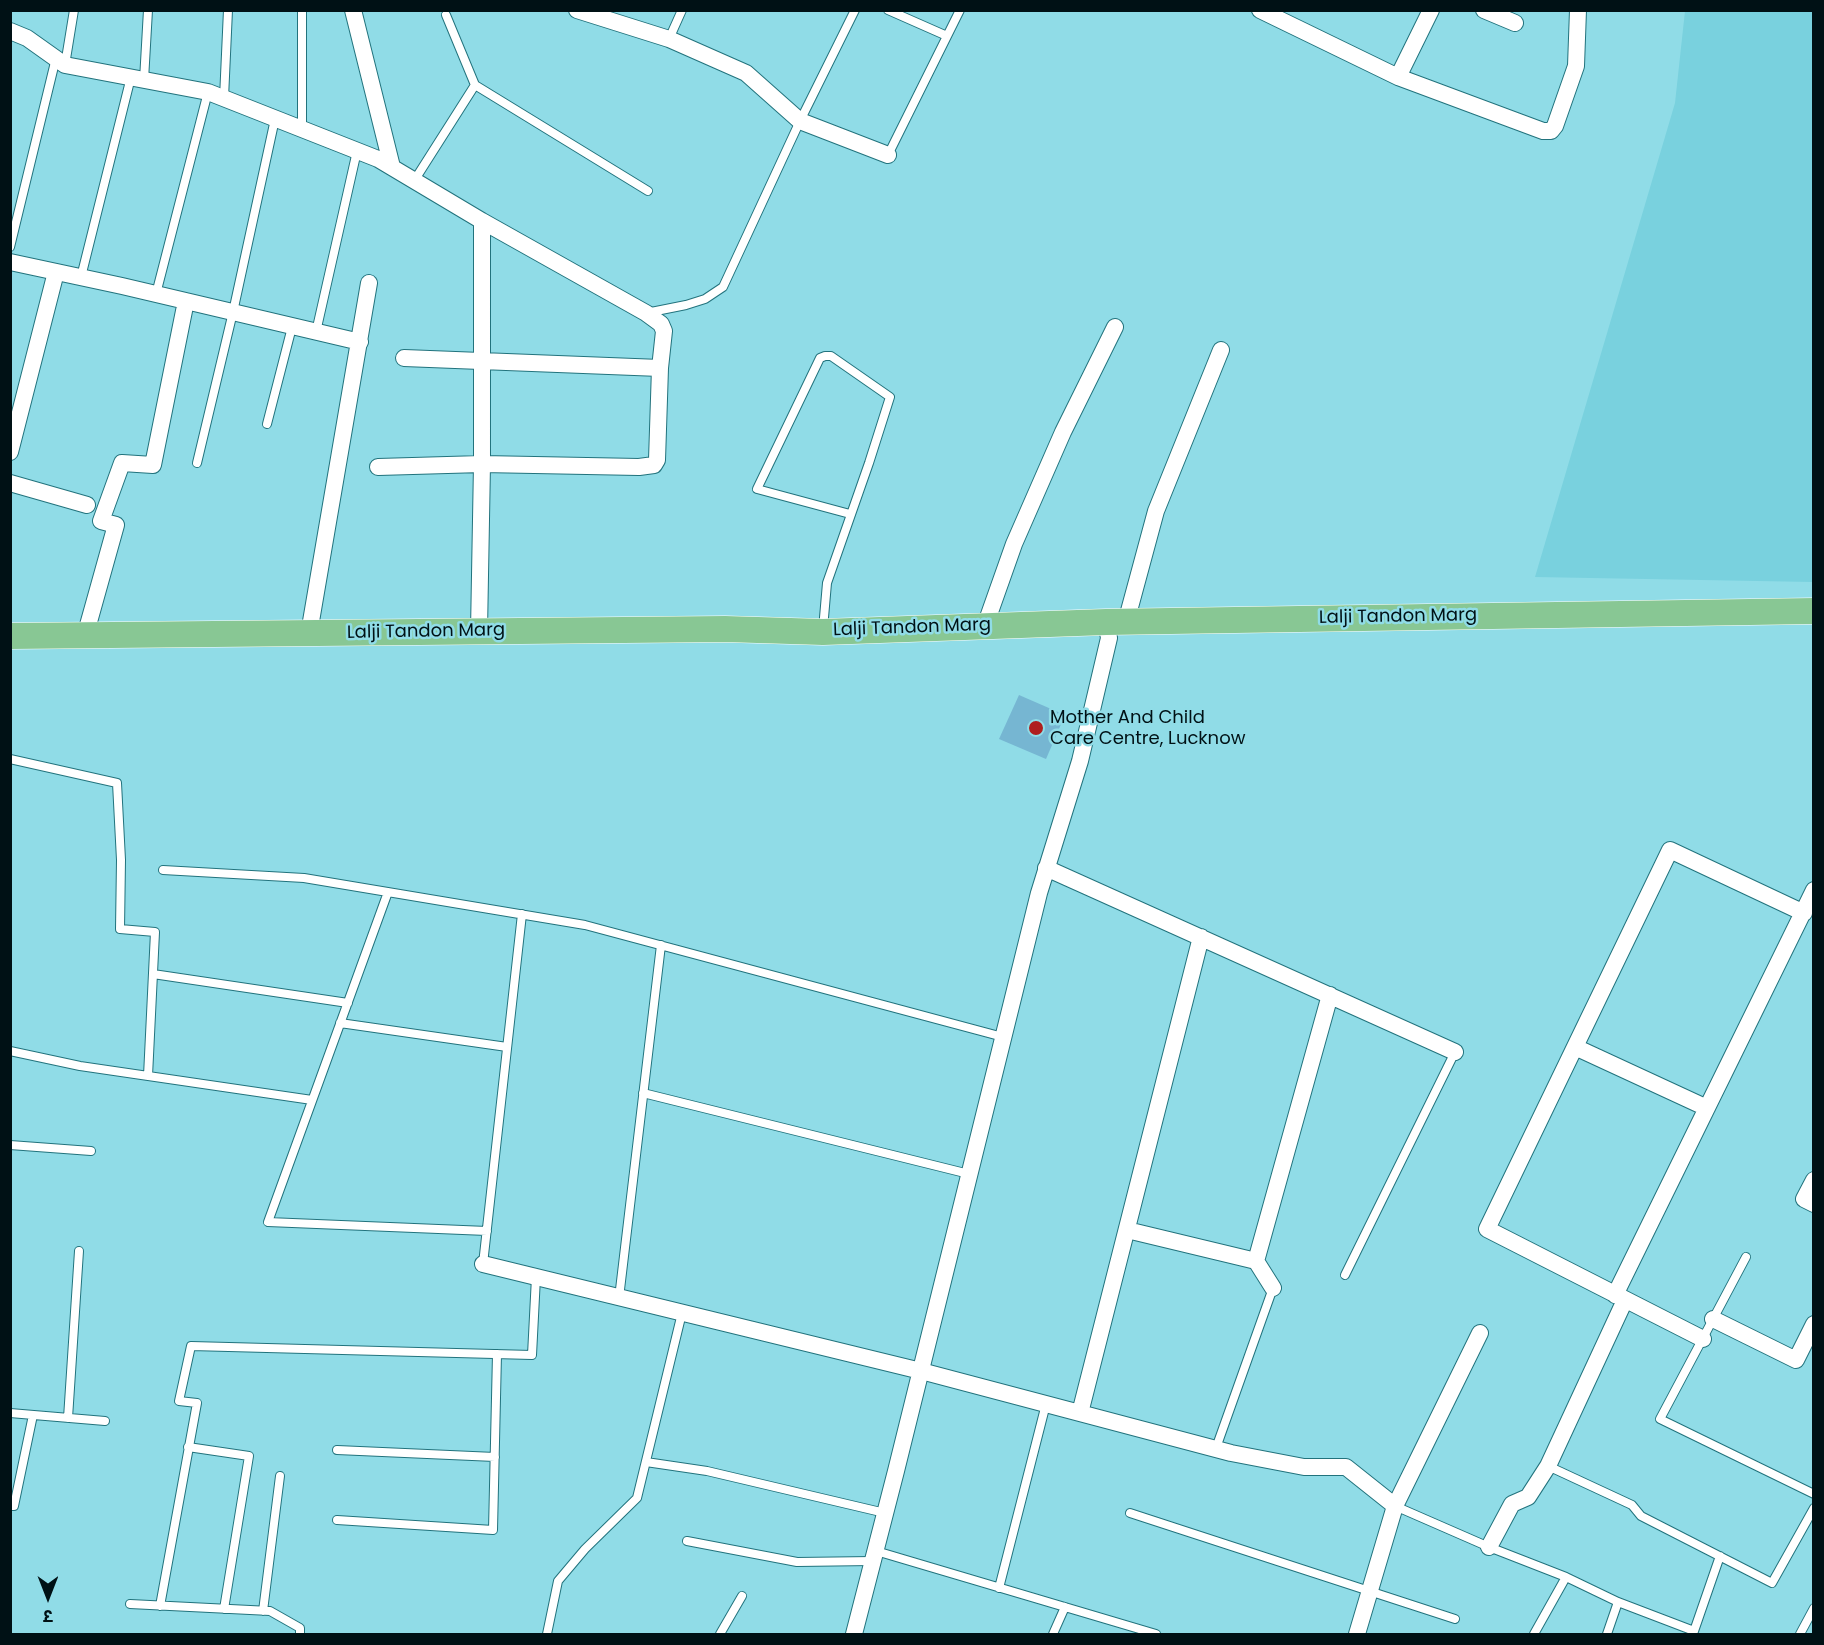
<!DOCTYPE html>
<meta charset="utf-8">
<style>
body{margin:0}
#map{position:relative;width:1824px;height:1645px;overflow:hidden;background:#90dce7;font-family:Poppins,"Noto Sans Devanagari",sans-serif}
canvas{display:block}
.frame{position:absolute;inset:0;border:12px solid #001115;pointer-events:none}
.north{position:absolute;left:18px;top:1567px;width:60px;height:60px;-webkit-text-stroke:4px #90dce7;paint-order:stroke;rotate:180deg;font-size:16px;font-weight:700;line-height:24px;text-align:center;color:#001115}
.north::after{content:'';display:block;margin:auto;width:21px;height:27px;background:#001115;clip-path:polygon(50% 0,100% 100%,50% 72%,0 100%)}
</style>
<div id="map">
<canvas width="1824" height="1645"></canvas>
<div class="frame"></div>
<div class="north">उ</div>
</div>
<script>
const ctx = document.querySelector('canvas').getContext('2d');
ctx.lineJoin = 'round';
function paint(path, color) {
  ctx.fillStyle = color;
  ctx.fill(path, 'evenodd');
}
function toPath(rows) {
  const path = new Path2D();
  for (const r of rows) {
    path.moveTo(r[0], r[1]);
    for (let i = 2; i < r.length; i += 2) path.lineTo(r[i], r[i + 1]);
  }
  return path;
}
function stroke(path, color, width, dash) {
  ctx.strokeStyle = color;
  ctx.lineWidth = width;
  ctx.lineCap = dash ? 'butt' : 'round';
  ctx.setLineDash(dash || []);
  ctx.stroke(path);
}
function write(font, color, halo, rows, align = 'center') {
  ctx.font = font + ' Poppins,sans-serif';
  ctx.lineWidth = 5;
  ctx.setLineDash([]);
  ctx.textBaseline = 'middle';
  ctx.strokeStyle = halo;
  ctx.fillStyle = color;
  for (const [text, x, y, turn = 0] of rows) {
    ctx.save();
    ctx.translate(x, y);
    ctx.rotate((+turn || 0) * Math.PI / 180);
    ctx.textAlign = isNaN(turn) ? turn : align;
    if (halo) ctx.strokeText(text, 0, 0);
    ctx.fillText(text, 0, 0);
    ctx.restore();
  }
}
const built = toPath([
 [1685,11,1813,11,1813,582,1535,577,1675,103]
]);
const building = toPath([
 [1019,695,1065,715,1046,759,999,739]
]);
const lane = toPath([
 [302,10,302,129],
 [888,10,947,36],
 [669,39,682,10],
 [65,65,74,10],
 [144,80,148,10],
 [475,85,648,191],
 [224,98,228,10],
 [888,155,960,10],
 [414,181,475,85,446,15],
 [10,247,56,58],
 [81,277,131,77],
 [156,294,208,92],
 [646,313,686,305,705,299,723,287,800,121,855,10],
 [316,332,357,151],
 [267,424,292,327],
 [197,463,233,312,275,119],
 [823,629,827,583,869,463,890,397,831,356,825,356,820,358,757,489,850,514],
 [10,759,117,783,121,860,120,929,155,932,148,1076],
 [163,870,304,878,585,925,1003,1037],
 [388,892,268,1222,487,1231],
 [153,974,348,1003],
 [340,1023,507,1047],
 [10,1051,80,1066,312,1100],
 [643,1093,969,1174],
 [10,1145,91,1151],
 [1746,1257,1660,1419,1814,1494],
 [483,1264,522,914],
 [1345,1275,1455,1052],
 [619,1298,661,945],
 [10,1413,105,1421],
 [68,1418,79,1251],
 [188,1447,249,1456,224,1609],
 [1216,1448,1273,1288],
 [337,1450,495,1457],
 [646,1462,707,1471,885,1513],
 [1548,1466,1632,1505,1641,1516,1772,1583,1814,1508],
 [10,1506,14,1506,33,1415],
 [1395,1506,1489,1547,1566,1577,1618,1602,1694,1631],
 [1130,1513,1455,1619],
 [337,1520,493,1530,497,1354],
 [687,1541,797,1562,873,1561],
 [876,1551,1156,1634],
 [999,1588,1046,1404],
 [130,1604,270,1611,300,1628,300,1634],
 [160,1606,197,1403,179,1401,191,1346,532,1355,536,1277],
 [263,1611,280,1476],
 [547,1634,558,1581,585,1549,637,1498,682,1313],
 [720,1634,742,1596],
 [1053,1634,1065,1607],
 [1534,1634,1566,1577],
 [1607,1634,1618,1602],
 [1693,1634,1720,1556],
 [1800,1634,1814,1608]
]);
const street = toPath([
 [353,10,392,167],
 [577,10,669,39,746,73,800,121,888,155],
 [1260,10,1398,77,1543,131,1551,131,1555,126,1576,66,1578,10],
 [1484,10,1515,23],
 [10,31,27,38,65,65,208,92,378,159,482,221,646,313,661,324,664,331,660,368,657,460,654,465,639,467,482,464,378,467],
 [1398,77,1431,10],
 [10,262,122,286,360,342],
 [404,358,660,368],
 [10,452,56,272],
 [10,483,87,505],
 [1126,622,1156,511,1221,350],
 [985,626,1014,544,1063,432,1115,327],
 [479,631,482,464,482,221],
 [309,633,369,283],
 [85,636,116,525,101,521,122,463,153,465,186,301],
 [1046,868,1455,1052],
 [1575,1047,1707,1108],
 [1814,1180,1804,1199,1814,1204],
 [1127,1230,1256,1261,1273,1288],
 [1256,1261,1330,995],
 [483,1264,921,1371,1231,1453,1304,1467,1346,1467,1395,1506],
 [1615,1295,1814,890],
 [1713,1319,1796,1360,1814,1324],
 [1703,1339,1487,1229,1670,850,1804,913],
 [1080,1413,1201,937],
 [1489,1547,1512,1504,1528,1497,1548,1466,1625,1300],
 [854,1634,896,1471,1039,893,1080,761,1109,638,1106,622],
 [1357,1634,1395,1506,1480,1333]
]);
const primary = toPath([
 [10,636,725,629,823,632,1106,622,1814,611]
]);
const markers = [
 [1036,728,8,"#af1e1e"]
];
const streetNames = [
 ["Lalji Tandon Marg",1398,617,-1],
 ["Lalji Tandon Marg",912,628,-2],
 ["Lalji Tandon Marg",426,632,-1]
];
const poiNames = [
 ["Mother And Child",1050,718],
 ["Care Centre, Lucknow",1050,739]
];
paint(built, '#79d1de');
paint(building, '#76b6d2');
stroke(lane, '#22737d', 10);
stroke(street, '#22737d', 18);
stroke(primary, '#fff', 27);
stroke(lane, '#fff', 8);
stroke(street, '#fff', 16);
stroke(primary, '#88c794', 26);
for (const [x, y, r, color] of markers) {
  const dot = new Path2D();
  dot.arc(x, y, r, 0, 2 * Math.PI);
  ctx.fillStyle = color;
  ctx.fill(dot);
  stroke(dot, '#90dce7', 2);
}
write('18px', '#001115', '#90dce7', streetNames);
write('18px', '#001115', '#90dce7', poiNames, 'left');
</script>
